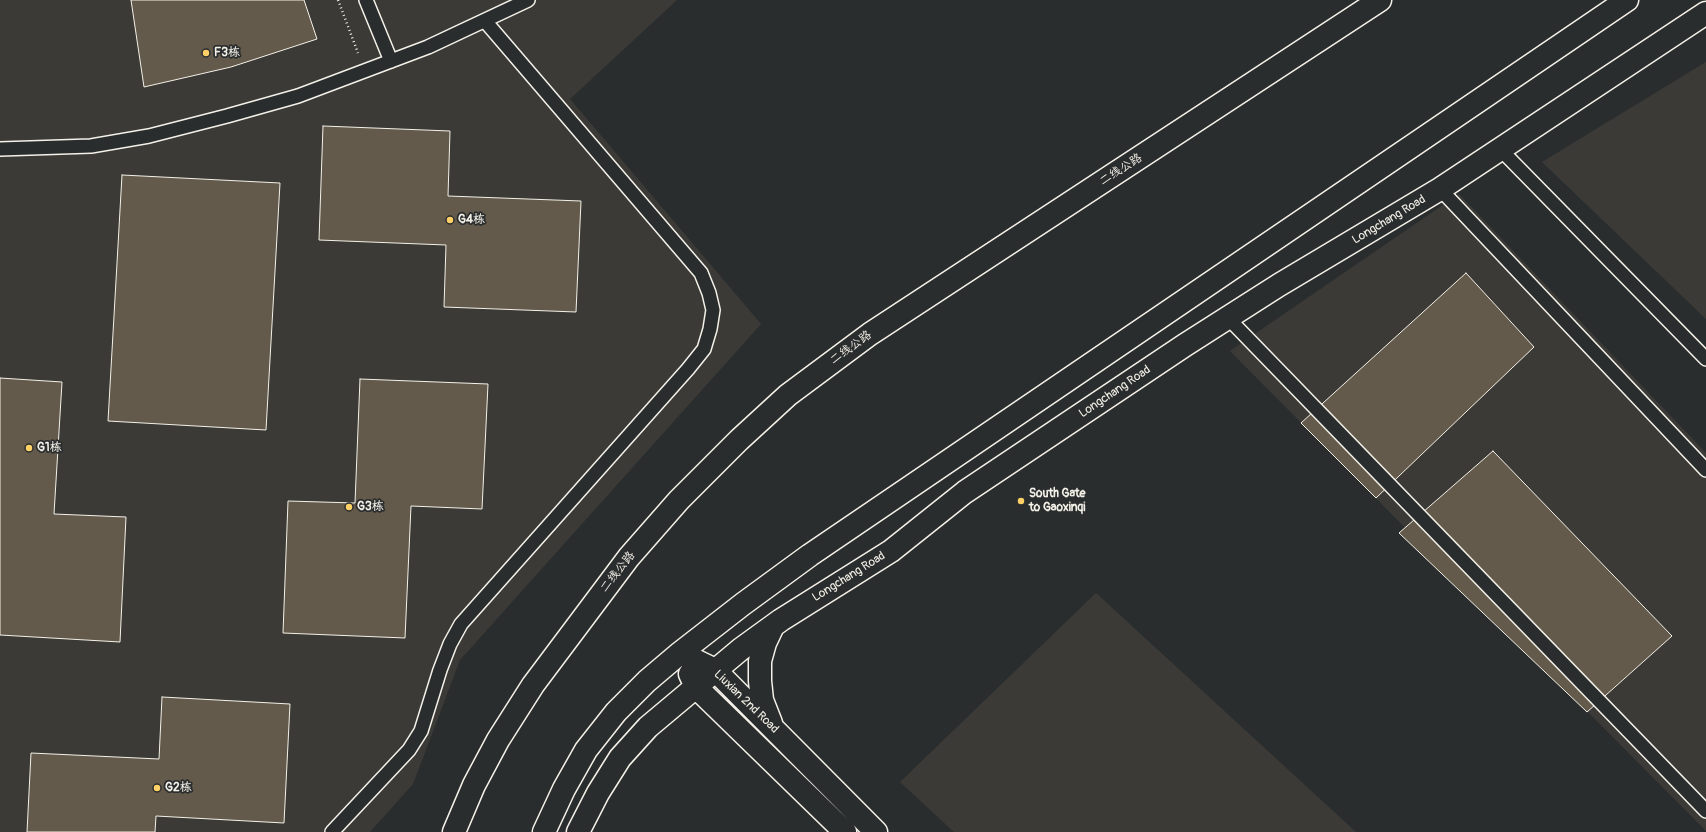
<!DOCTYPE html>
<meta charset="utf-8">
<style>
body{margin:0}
canvas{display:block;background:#2a2d2e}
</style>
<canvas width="1706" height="832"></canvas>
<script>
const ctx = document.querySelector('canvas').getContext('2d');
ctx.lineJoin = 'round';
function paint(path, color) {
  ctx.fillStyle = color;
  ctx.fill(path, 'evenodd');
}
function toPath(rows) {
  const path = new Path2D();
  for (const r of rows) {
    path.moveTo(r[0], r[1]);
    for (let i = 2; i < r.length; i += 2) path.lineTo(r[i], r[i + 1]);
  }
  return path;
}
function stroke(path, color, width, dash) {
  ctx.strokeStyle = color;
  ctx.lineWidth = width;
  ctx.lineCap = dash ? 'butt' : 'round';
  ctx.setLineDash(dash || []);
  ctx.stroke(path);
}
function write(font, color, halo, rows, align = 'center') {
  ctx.font = font + ' Pangolin,"LXGW WenKai TC",sans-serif';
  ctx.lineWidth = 3.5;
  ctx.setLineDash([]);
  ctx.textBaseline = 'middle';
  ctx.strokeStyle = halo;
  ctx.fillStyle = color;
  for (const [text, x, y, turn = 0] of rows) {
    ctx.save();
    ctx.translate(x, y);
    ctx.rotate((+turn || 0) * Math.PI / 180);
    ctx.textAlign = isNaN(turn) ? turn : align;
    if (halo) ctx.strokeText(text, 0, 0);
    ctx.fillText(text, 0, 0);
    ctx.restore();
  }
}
const built = toPath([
 [0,0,677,0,570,99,761,324,460,660,413,784,370,832,0,832],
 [1706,62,1706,319,1542,162],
 [1459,194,1706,453,1706,831,1230,351],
 [1096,593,1356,832,954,832,900,782]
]);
const building = toPath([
 [131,0,304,0,317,39,231,67,144,87,131,0],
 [323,126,450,131,448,196,581,201,576,312,444,307,446,245,319,240,323,126],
 [122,175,280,183,266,430,108,421,122,175],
 [1466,273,1534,347,1376,498,1301,423,1466,273],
 [0,378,62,382,54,514,126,517,120,642,0,635,0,378],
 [360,379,488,384,482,509,411,506,405,638,283,633,288,501,355,503,360,379],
 [1493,451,1672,636,1587,712,1399,533,1493,451],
 [162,697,290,704,284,823,156,816,155,832,27,832,31,753,159,759,162,697]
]);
const path = toPath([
 [338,0,358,53]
]);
const lane = toPath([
 [366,0,391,61],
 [0,149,91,146,149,136,227,116,298,96,428,47,528,0],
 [1501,150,1706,359],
 [1440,189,1706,470],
 [1228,318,1706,811],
 [332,832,409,750,421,731,440,670,450,644,461,624,688,369,704,349,710,329,713,310,709,293,701,273,485,21]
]);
const street = toPath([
 [454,832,474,785,498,740,533,685,629,557,679,500,739,440,788,395,870,334,1380,0]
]);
const secondary = toPath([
 [680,653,715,670,876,832],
 [690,674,696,687,845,832],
 [771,723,762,700,760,681,760,661,765,643,773,626],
 [544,832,564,789,586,750,616,712,647,681,680,653,743,604,810,555,1627,0],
 [578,832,598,793,620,758,648,727,741,649,781,620,891,551,965,492,1185,345,1279,285,1440,189,1706,13]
]);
const markers = [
 [206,53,4,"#ffd166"],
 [450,220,4,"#ffd166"],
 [29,448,4,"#ffd166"],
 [1021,501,4,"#ffd166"],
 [349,507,4,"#ffd166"],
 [157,788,4,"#ffd166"]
];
const poiNames = [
 ["F3栋",214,53],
 ["G4栋",458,220],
 ["G1栋",37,448],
 ["South Gate",1029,494],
 ["to Gaoxinqi",1029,508],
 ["G3栋",357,507],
 ["G2栋",165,788]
];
const streetNames = [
 ["二线公路",1121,170,-33],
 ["Longchang Road",1389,220,-31],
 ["二线公路",851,348,-36],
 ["Longchang Road",1115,392,-34],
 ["二线公路",618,572,-52],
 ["Longchang Road",849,577,-32],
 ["Liuxian 2nd Road",746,702,44]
];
paint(built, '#3b3a37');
paint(building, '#635a4b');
stroke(building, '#f4f1e8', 1);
stroke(lane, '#f4f1e8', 16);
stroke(street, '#f4f1e8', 25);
stroke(secondary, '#f4f1e8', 25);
stroke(path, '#f4f1e8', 2.5, [1, 3]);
stroke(lane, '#2a2d2e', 13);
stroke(street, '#2a2d2e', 22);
stroke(secondary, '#2a2d2e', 22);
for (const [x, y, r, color] of markers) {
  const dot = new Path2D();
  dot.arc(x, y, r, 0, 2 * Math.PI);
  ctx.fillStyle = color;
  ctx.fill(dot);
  stroke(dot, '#2a2d2e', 1.5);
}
write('bold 12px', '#f4f1e8', '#2a2d2e', poiNames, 'left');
write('12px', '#f4f1e8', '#2a2d2e', streetNames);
</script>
